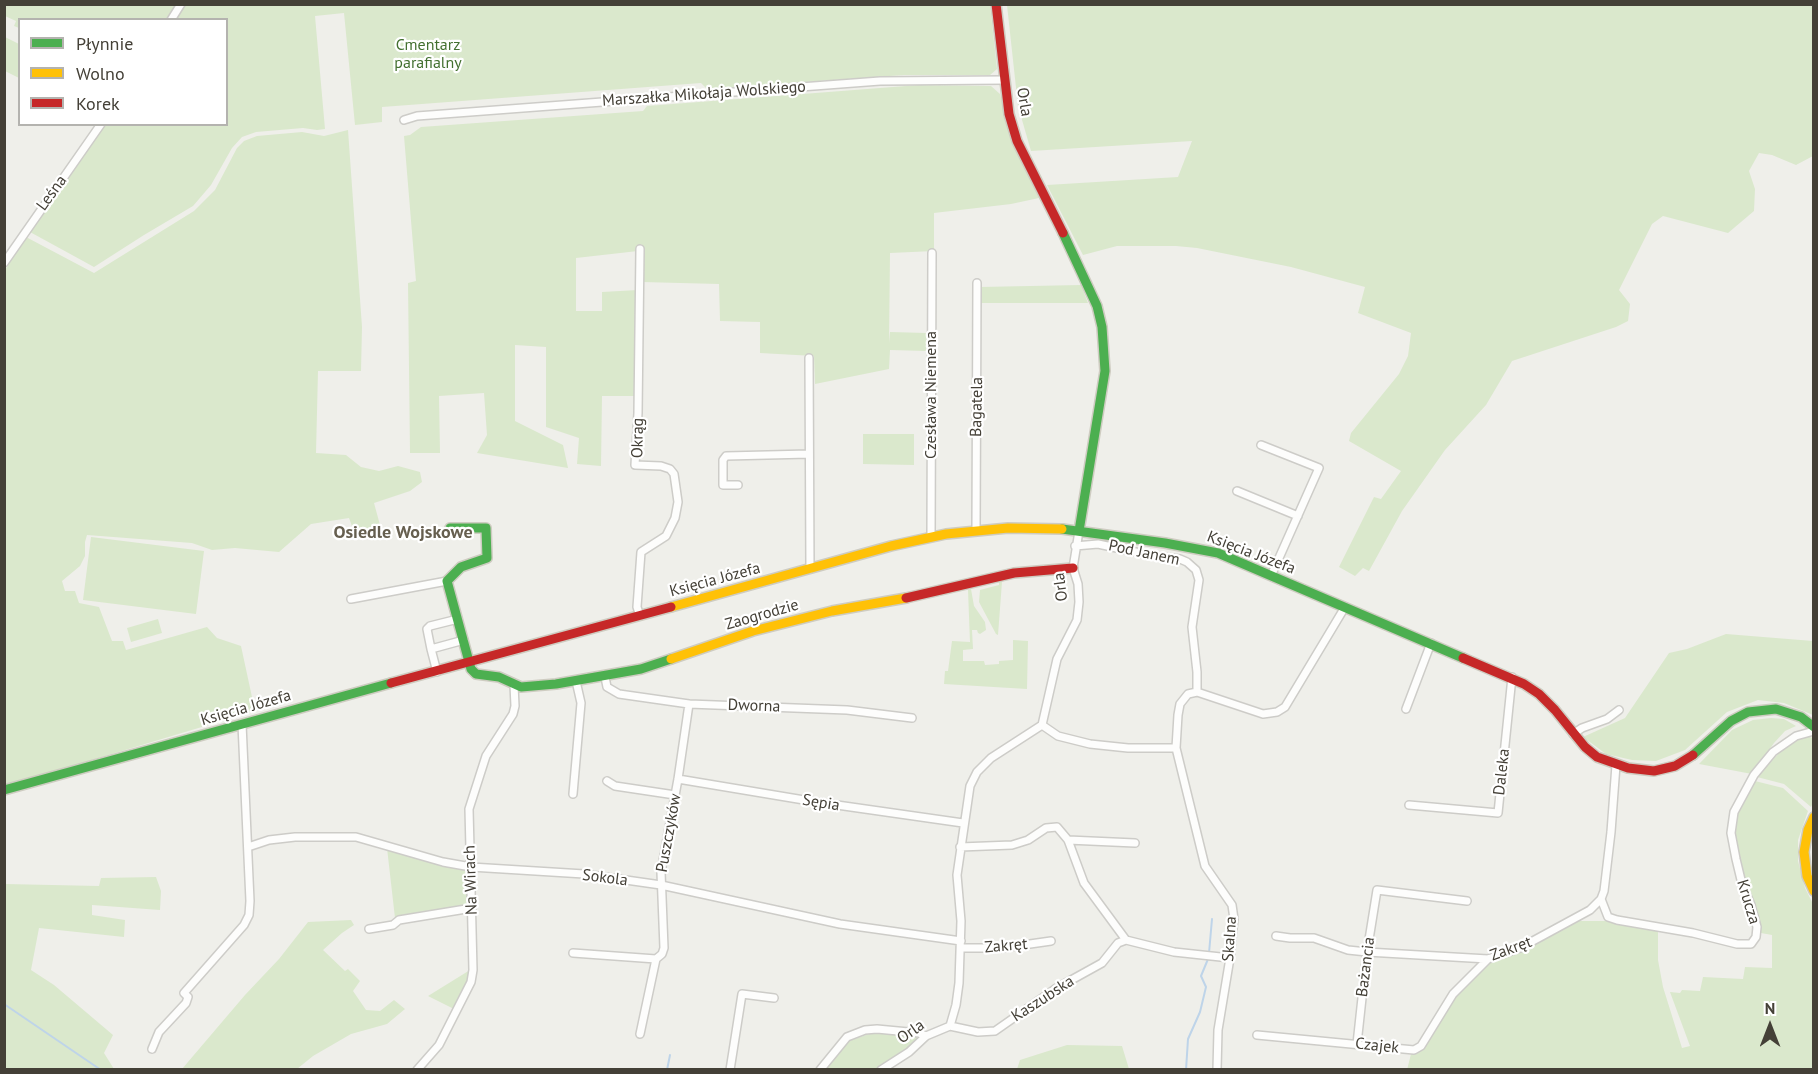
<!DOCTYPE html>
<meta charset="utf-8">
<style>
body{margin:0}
#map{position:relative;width:1818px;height:1074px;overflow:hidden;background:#efefea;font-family:"PT Sans",sans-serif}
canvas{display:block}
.frame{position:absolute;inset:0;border:6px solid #444037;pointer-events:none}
.legend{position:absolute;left:18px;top:18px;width:210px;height:108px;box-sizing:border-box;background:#fff;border:2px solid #b4b3af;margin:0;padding:8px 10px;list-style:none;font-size:18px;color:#444037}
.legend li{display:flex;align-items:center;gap:12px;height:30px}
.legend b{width:30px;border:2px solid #b4b3af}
.north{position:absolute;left:1740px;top:996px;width:60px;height:60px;-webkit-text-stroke:4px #fff;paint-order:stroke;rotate:0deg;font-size:16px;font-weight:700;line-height:24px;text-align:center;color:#444037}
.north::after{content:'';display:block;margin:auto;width:21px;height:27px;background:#444037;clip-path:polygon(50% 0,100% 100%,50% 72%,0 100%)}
</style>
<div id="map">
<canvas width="1818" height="1074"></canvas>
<div class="frame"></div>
<ul class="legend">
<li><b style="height:8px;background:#4caf50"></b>Płynnie</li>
<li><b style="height:8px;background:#ffc107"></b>Wolno</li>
<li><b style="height:8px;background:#c62828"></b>Korek</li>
</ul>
<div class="north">N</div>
</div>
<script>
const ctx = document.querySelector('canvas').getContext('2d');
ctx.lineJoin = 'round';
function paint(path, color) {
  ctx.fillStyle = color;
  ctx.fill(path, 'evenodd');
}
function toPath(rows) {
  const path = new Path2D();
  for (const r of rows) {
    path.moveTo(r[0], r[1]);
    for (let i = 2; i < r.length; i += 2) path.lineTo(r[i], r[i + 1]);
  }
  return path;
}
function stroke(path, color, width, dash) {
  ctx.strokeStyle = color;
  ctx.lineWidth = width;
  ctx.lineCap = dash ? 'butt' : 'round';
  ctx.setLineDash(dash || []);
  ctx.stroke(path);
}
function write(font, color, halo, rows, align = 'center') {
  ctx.font = font + ' "PT Sans",sans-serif';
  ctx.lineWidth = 4.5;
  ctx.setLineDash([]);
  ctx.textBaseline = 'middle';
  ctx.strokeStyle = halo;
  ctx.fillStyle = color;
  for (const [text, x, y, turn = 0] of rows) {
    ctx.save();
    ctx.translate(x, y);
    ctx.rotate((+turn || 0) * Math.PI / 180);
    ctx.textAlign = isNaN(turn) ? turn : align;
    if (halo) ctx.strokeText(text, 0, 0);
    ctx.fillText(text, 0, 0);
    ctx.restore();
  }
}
const green = toPath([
 [5,5,178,5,168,19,20,20,19,28,14,26,16,21,5,16],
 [184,5,990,5,997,69,990,75,904,75,707,89,701,83,382,107,382,122,355,125,344,13,315,16,325,129,317,130,303,128,256,132,242,137,232,148,211,185,193,206,144,235,94,267,30,232,104,125,226,124,226,20,174,19],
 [1007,5,1813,5,1813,156,1796,165,1772,155,1759,153,1749,171,1755,189,1754,211,1728,233,1663,216,1652,224,1619,290,1630,304,1628,321,1616,327,1512,361,1486,405,1445,450,1402,511,1369,571,1363,568,1355,576,1339,567,1374,497,1381,499,1401,471,1349,441,1351,433,1399,374,1408,356,1411,333,1358,313,1365,287,1291,267,1197,248,1176,246,1117,246,1083,255,1047,185,1178,177,1192,141,1031,151,1018,106],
 [5,37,19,44,19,78,5,71],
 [919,85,991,86,1000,94,1010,133,1039,198,1011,204,934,213,934,251,890,253,889,343,890,332,927,333,927,351,890,350,889,369,815,384,814,356,760,353,760,322,720,321,719,284,642,282,642,244,638,251,576,258,576,311,602,311,602,292,638,290,635,396,602,396,601,466,577,464,579,438,546,427,546,347,515,345,515,421,563,445,568,468,477,453,487,435,484,393,439,396,440,453,410,453,408,283,416,281,404,136,410,135,421,127,643,111,647,106],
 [348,130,362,327,361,371,318,371,316,453,346,455,361,467,379,471,398,466,420,472,422,482,410,491,374,503,383,536,356,537,349,518,311,524,279,552,235,548,212,550,192,543,87,535,85,542,85,556,80,566,62,581,65,591,75,591,79,603,99,607,112,641,123,641,126,650,207,627,217,638,241,646,255,711,62,769,5,784,5,270,26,237,94,273,194,211,215,190,237,148,244,141,257,136,302,132,324,136],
 [1081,285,1088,303,979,303,979,287],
 [863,434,914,434,914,465,863,464],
 [91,537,204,551,196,614,83,600],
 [999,582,1002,582,998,635,996,634,979,602,980,590,999,585],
 [971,589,974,606,985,622,986,630,980,634,978,633,977,630,972,630,973,649,963,650,963,661,984,661,985,665,999,664,999,661,1013,660,1013,640,1028,641,1027,689,944,684,945,671,948,671,952,641,970,642,968,590],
 [158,619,162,633,131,642,127,628],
 [1726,634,1813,641,1813,715,1784,703,1758,700,1727,712,1685,750,1656,761,1632,760,1606,754,1583,737,1625,718,1669,653,1687,649],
 [1771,718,1784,719,1796,726,1785,731,1774,743,1752,774,1699,764,1732,730,1753,720],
 [1805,735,1813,738,1814,801,1811,807,1784,784,1757,777,1791,740],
 [1755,781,1783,788,1808,811,1798,840,1798,861,1805,888,1813,904,1813,1069,1407,1070,1411,1054,1425,1048,1445,1006,1460,989,1493,960,1518,954,1577,921,1609,921,1658,931,1658,960,1663,987,1682,1048,1690,1046,1670,992,1680,993,1682,990,1700,991,1703,977,1743,979,1745,967,1772,968,1772,935,1761,933,1757,912,1745,884,1735,831,1735,819,1740,807],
 [387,848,467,870,468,901,463,907,395,918],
 [156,877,161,891,160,910,92,905,92,915,125,920,124,937,39,928,31,970,54,985,113,1035,104,1053,114,1069,5,1069,5,884,99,886,101,878],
 [351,920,354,925,342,933,323,950,345,971,348,969,360,981,353,991,366,1010,380,1011,394,1000,405,1009,387,1024,351,1034,313,1056,297,1069,182,1069,245,995,279,959,308,922],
 [470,970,469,981,456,1010,428,996],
 [872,1033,914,1035,917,1037,917,1040,906,1051,877,1069,823,1070,837,1051,849,1041],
 [1067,1045,1122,1046,1129,1069,1017,1069,1020,1060]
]);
const stream = toPath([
 [1209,953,1212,919],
 [4,1004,101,1070],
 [667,1070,670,1055],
 [1186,1070,1188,1039,1200,1012,1206,987,1201,976,1208,959]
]);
const street = toPath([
 [171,20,181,4],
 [404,120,417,116,880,81,1005,80],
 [4,263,101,124],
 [809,358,810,569],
 [1261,445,1319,468,1271,576],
 [738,485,723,485,723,460,726,456,809,454],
 [1237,491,1298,516],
 [976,530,977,283],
 [931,537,932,253],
 [1075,546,1098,544,1154,556,1180,559,1187,562,1196,570,1199,580,1192,627,1197,672,1197,692],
 [351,599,447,581],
 [640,616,637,607,641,552,666,536,675,518,678,502,674,474,670,469,661,466,635,465,638,413,640,249],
 [431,649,427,629,430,626,458,619],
 [437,672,431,649,464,640],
 [605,677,607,687,619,694,689,704,847,710,912,718],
 [1406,709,1431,643],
 [1042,725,1058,736,1090,744,1128,748,1176,748],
 [1573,734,1582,728,1607,719,1619,710],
 [678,779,816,802,963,823],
 [607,781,615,786,675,795],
 [573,794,581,703,576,681],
 [1409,805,1498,813,1512,677],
 [1068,840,1135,843],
 [248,847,269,840,295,837,356,837,443,862,471,867,584,874,661,885,840,924,961,941],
 [960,847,1012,845,1028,840,1046,828,1057,827,1068,840,1084,883,1126,940],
 [1601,899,1608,917,1617,920,1693,933,1737,944,1751,944,1756,937,1757,927,1751,905,1742,884,1736,859,1731,833,1734,812,1754,775,1773,752,1796,736,1814,731],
 [369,929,393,925,399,920,472,908],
 [1276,936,1290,938,1314,938,1348,950,1367,952,1488,959,1520,948,1590,910,1601,899,1604,891,1611,832,1616,765],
 [1126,940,1174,952,1230,958],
 [961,948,1002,948,1051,941],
 [573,953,656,959],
 [656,959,662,954,664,948,661,872,678,779,689,704],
 [950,1026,956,1005,959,983,961,921,957,875,970,786,977,772,991,758,1042,725,1057,659,1077,620,1079,602,1078,584,1073,568,1079,531],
 [950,1026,978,1032,995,1031,1055,989,1102,963,1118,943,1126,940],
 [640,1034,656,959],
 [1257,1035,1414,1050,1421,1046,1453,994,1488,959],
 [1357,1044,1367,952,1377,890,1467,901],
 [152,1049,159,1032,186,1003,188,997,184,993,244,925,249,915,250,901,242,724],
 [417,1070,439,1045,471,982,473,970,469,809,486,756,513,714,515,706,514,685],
 [730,1070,742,994,774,998],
 [820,1070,847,1037,865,1030,877,1029,919,1033,926,1036],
 [881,1070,909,1052,926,1036,950,1026],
 [1217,1070,1218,1030,1230,958,1234,919,1232,905,1205,866,1176,748,1178,715,1180,704,1188,694,1197,692,1263,714,1277,712,1285,707,1345,607]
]);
const fast = toPath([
 [1063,233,1097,306,1102,327,1105,371,1079,531],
 [450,528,486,528,487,558,461,567,447,581,471,669,476,674,499,677,521,687,556,684,641,669,671,659],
 [1062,529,1165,543,1218,553,1463,658],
 [1693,755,1731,721,1748,712,1776,709,1801,717,1814,727],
 [4,790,391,683]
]);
const slow = toPath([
 [671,607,891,546,946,534,1008,528,1062,529],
 [671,659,753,631,832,611,906,598],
 [1814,817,1808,830,1804,852,1807,876,1814,891]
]);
const jam = toPath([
 [996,4,1009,114,1017,141,1063,233],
 [906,598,1014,573,1073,568],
 [1463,658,1524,684,1539,694,1555,710,1585,747,1597,757,1628,768,1654,771,1675,766,1693,755],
 [391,683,671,607]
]);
const parkNames = [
 ["Cmentarz",428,45],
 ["parafialny",428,63]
];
const streetNames = [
 ["Marszałka Mikołaja Wolskiego",704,94,-4],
 ["Orla",1024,102,80],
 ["Leśna",52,193,-54],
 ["Czesława Niemena",931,395,-90],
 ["Bagatela",977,407,-89],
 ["Okrąg",638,438,-89],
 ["Pod Janem",1144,553,12],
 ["Księcia Józefa",1251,553,21],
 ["Księcia Józefa",715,580,-15],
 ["Orla",1061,587,-97],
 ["Zaogrodzie",762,615,-16],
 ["Dworna",754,706,2],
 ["Księcia Józefa",246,708,-16],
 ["Daleka",1502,772,-84],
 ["Sępia",821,803,9],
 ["Puszczyków",669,833,-80],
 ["Sokola",605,878,7],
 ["Na Wirach",471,880,-92],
 ["Krucza",1748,902,73],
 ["Skalna",1230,939,-86],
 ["Zakręt",1006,946,-5],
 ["Zakręt",1511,949,-20],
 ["Bażancia",1366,967,-83],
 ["Kaszubska",1043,999,-33],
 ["Orla",911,1032,-35],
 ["Czajek",1377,1046,6]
];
const neighbourhoodNames = [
 ["Osiedle Wojskowe",403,533]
];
paint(green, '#dae8cc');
stroke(stream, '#bed4e9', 2);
stroke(street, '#cdccc8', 10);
stroke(fast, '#ceccc1', 12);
stroke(slow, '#ceccc1', 12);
stroke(jam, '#ceccc1', 12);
stroke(street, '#fdfdfc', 7);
stroke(fast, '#4caf50', 9);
stroke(slow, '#ffc107', 9);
stroke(jam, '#c62828', 9);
write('16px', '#437030', '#fff', parkNames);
write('16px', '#444037', '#fff', streetNames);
write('bold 18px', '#665f4f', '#fff', neighbourhoodNames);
</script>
